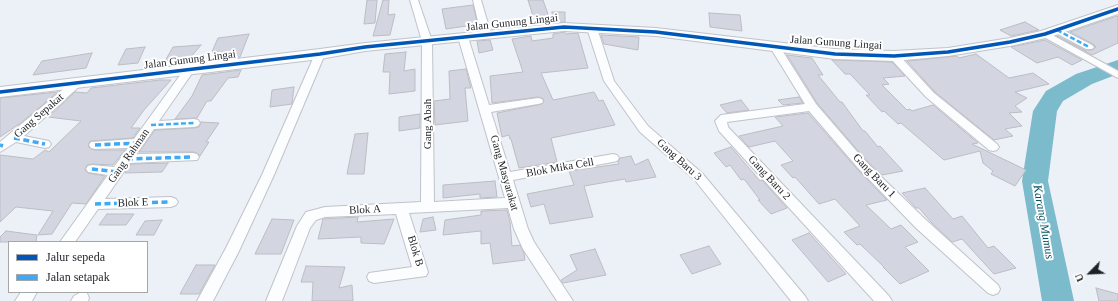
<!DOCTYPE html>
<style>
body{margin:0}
#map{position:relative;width:1118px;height:301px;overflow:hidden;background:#ecf0f7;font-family:Georgia,serif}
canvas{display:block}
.legend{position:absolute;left:8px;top:241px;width:140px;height:52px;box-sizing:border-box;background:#fff;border:1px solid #a5a6a8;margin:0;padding:5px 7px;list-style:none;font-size:12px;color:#1e2126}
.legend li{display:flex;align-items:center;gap:8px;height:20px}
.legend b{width:20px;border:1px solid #a5a6a8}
.north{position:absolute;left:1070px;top:253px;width:40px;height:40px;-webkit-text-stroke:3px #fff;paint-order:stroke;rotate:246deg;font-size:11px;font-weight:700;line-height:16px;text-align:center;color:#1e2126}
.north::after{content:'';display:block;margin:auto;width:14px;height:18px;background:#1e2126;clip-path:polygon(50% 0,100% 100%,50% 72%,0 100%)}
</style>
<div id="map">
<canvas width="1118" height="301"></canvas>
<ul class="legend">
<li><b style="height:5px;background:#0057b8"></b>Jalur sepeda</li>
<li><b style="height:5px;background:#3fa9f5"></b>Jalan setapak</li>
</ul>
<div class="north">U</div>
</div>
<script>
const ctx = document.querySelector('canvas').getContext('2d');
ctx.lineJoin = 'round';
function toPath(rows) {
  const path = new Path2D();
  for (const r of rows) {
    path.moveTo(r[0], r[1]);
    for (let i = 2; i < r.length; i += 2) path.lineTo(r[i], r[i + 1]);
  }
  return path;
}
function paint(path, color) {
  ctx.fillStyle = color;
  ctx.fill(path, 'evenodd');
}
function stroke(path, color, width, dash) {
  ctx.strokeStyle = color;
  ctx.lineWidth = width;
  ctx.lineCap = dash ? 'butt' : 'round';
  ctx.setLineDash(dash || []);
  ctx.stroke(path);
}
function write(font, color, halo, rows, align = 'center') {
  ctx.font = font + ' Georgia,serif';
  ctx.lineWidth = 4;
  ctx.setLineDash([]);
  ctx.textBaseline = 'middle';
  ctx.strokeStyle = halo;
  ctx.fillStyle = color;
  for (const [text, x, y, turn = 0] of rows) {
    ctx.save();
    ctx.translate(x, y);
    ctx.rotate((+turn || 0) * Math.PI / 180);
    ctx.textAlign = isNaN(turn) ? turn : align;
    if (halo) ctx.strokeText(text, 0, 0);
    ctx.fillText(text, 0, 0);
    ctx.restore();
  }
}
const river = toPath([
 [1118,60,1118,74,1092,84,1063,101,1057,111,1048,181,1074,301,1042,301,1022,181,1033,111,1046,91,1076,74,1118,60]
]);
const building = toPath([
 [367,0,377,0,375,23,364,24,367,0],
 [383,0,389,0,388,15,395,14,390,35,373,36,383,0],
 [528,0,543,0,549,17,534,19,528,0],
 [473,5,479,30,474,30,473,25,446,29,442,9,473,5],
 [552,12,565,12,565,22,553,23,552,12],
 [709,13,740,15,742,31,710,27,709,13],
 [1117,16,1118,17,1118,43,1092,55,1057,36,1085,50,1092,50,1096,47,1093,44,1070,32,1117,16],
 [1025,22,1039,30,1011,36,1000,30,1025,22],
 [564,32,566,34,578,33,588,68,541,73,553,100,594,92,599,101,603,100,615,125,551,138,557,162,519,168,511,139,510,139,509,135,502,137,497,113,542,104,544,100,542,98,538,97,492,103,490,76,523,72,512,39,531,36,532,41,553,38,553,34,564,32],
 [249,34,240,57,208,61,218,38,249,34],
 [601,35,639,37,638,50,604,44,601,35],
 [490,40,493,50,479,53,477,41,490,40],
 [1045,40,1082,60,1072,65,1058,57,1037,63,1011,47,1045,40],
 [201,45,190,58,165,61,173,47,201,45],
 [145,47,138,63,118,65,126,49,145,47],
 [406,52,404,71,415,69,415,91,389,94,390,72,383,72,385,54,406,52],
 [92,53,86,68,33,75,42,61,92,53],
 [976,54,1009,78,1033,73,1049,84,1015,92,1027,98,1015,106,1022,112,1009,113,1022,126,1005,129,1013,136,994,140,935,92,907,61,957,56,959,58,976,54],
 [787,55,812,58,823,75,818,75,840,102,842,102,863,131,865,131,878,147,880,146,903,171,882,175,867,161,817,103,787,55],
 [832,60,892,62,905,76,883,78,889,84,882,85,907,110,910,109,912,111,933,105,978,143,972,144,1026,170,1015,186,991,174,993,171,983,163,980,151,944,160,901,123,898,124,884,111,882,112,866,95,870,95,850,74,845,74,832,60],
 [466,69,471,88,465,88,468,121,435,125,434,101,450,99,449,71,466,69],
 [241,70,238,77,228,78,211,101,207,101,197,118,175,119,192,96,202,75,241,70],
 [160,80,171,80,144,110,131,128,140,128,133,138,90,141,88,146,91,149,95,150,125,150,113,165,92,164,87,165,85,170,88,173,105,176,86,204,72,203,52,234,38,235,53,211,16,207,0,222,0,155,33,159,45,150,49,152,81,121,48,117,75,92,87,93,91,88,160,80],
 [294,87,292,104,270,107,272,90,294,87],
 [58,92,22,122,0,137,0,98,58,92],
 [799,97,803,103,783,105,778,100,799,97],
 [741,100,749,110,727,113,720,105,741,100],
 [808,113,857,169,887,200,866,205,891,229,901,225,918,242,905,247,929,271,900,284,883,267,884,267,860,244,857,245,844,232,860,226,835,199,819,204,795,177,793,178,781,165,793,161,775,141,749,147,739,136,783,126,775,117,808,113],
 [420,114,420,128,399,131,399,117,420,114],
 [201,122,219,123,206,142,209,142,200,156,197,153,193,152,139,152,155,130,194,128,199,127,201,122],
 [368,133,364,174,347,174,355,134,368,133],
 [731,147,760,181,762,180,787,208,771,214,758,200,760,200,744,179,741,180,730,165,726,167,714,153,731,147],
 [631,156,635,165,648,159,656,177,626,182,625,179,584,186,593,217,550,224,544,204,531,207,527,194,574,185,569,171,619,164,618,162,620,158,631,156],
 [168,163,162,172,125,173,131,164,168,163],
 [495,181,497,197,480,198,480,194,443,198,443,185,495,181],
 [925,188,953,219,962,216,988,248,994,246,1016,268,994,274,962,239,952,242,931,222,919,208,916,208,902,193,925,188],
 [507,210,510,222,512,246,520,245,524,253,525,260,493,264,490,243,481,244,481,231,443,235,445,220,481,215,481,211,507,210],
 [107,214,134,214,126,225,99,225,107,214],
 [358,217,357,222,394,219,384,244,361,243,361,237,318,239,323,219,358,217],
 [433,217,436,230,420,232,423,219,433,217],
 [272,219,294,220,281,254,255,254,272,219],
 [162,220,154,235,136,235,145,221,162,220],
 [6,231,37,235,36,242,0,242,0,237,6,231],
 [809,233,846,274,828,282,792,240,809,233],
 [709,246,721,264,692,274,680,255,709,246],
 [595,249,606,275,563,283,561,280,577,270,570,255,595,249],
 [196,265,215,265,199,294,180,294,196,265],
 [306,266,345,267,339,288,352,285,353,301,312,301,313,282,301,282,306,266],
 [1096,288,1118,294,1118,301,1099,301,1096,288]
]);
const street = toPath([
 [410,0,418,0,432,41,434,202,505,198,458,37,463,34,468,37,489,105,538,98,542,99,543,101,542,103,538,104,491,112,510,172,613,154,617,155,619,158,617,161,613,162,513,180,528,229,534,242,573,301,557,301,523,249,514,229,508,208,409,213,428,272,426,276,374,283,369,281,367,277,369,273,412,267,396,214,325,217,316,220,310,228,282,301,266,301,297,226,306,212,325,207,421,202,422,41,410,0],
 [473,0,481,0,491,34,489,36,486,37,481,34,473,0],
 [592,25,597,28,614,81,648,126,702,173,805,296,808,301,791,301,694,179,640,132,604,81,587,28,592,25],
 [1057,27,1092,45,1094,47,1092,49,1086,49,1054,32,1052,30,1054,28,1057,27],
 [1045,31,1118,71,1118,78,1042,36,1040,34,1042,32,1045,31],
 [775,44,780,47,816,104,866,162,926,220,998,285,1000,289,998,293,993,295,988,293,916,228,858,168,809,111,727,122,728,127,889,296,892,301,874,301,719,131,715,121,721,115,805,104,770,47,775,44],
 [320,51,325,54,274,175,239,251,213,301,197,301,226,248,262,175,315,54,320,51],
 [894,53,898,54,934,93,997,144,999,147,997,150,993,151,989,150,926,97,890,58,889,56,890,54,894,53],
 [190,66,195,69,159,121,194,119,198,120,200,123,198,126,194,127,154,129,136,154,193,153,197,154,199,157,197,160,130,163,105,199,171,197,176,199,178,202,176,205,171,207,98,209,75,242,60,242,108,175,88,172,86,169,88,166,92,165,114,167,128,148,95,149,91,148,89,145,91,142,134,139,186,67,190,66],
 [78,79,82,80,83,82,82,84,24,136,49,141,51,144,49,147,45,148,16,142,0,152,0,142,74,80,78,79],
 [21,292,37,292,32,301,15,301,21,292],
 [81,292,87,293,89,298,88,301,71,301,74,296,81,292]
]);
const secondary = toPath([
 [1118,5,1118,14,1050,37,1010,46,948,56,894,61,835,59,656,36,564,31,365,51,320,59,0,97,0,87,320,49,365,43,564,23,656,28,835,49,894,51,948,48,1010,38,1041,31,1118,5]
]);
const quietFar1 = toPath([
 [1057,30,1089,47],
 [151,125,194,123]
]);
const quiet = toPath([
 [14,138,45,144],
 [0,145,3,146],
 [95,145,138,143],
 [127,159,193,157],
 [92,169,118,172],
 [95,204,171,202]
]);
const cycleway = toPath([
 [0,92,320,54,365,47,564,27,656,32,835,54,894,56,948,52,1010,42,1045,34,1118,9]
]);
const streetNames = [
 ["Jalan Gunung Lingai",512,23,-6],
 ["Jalan Gunung Lingai",836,43,4],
 ["Jalan Gunung Lingai",190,60,-7],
 ["Gang Sepakat",39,116,-41],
 ["Gang Abah",428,124,-90],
 ["Gang Rahman",129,156,-55],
 ["Gang Baru 3",679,160,42],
 ["Blok Mika Cell",560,168,-10],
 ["Gang Masyarakat",504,173,74],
 ["Gang Baru 1",874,176,46],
 ["Gang Baru 2",769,178,47],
 ["Blok E",133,203,-2],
 ["Blok A",365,210,-3],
 ["Blok B",415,251,73]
];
const waterNames = [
 ["Karang Mumus",1043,222,80]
];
paint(river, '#7bbbcb');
paint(building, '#d3d6e0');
stroke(building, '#bcbdc3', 1);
stroke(street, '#c0c3c9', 2);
stroke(secondary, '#c0c3c9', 2);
paint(street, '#fcfdfe');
paint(secondary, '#fcfdfe');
stroke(quietFar1, '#3fa9f5', 2.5, [5, 2.5]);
stroke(quiet, '#3fa9f5', 3.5, [6, 3.5]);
stroke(cycleway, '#0057b8', 3.5);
write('11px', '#1e2126', '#fff', streetNames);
write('italic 12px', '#005261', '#fff', waterNames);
</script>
